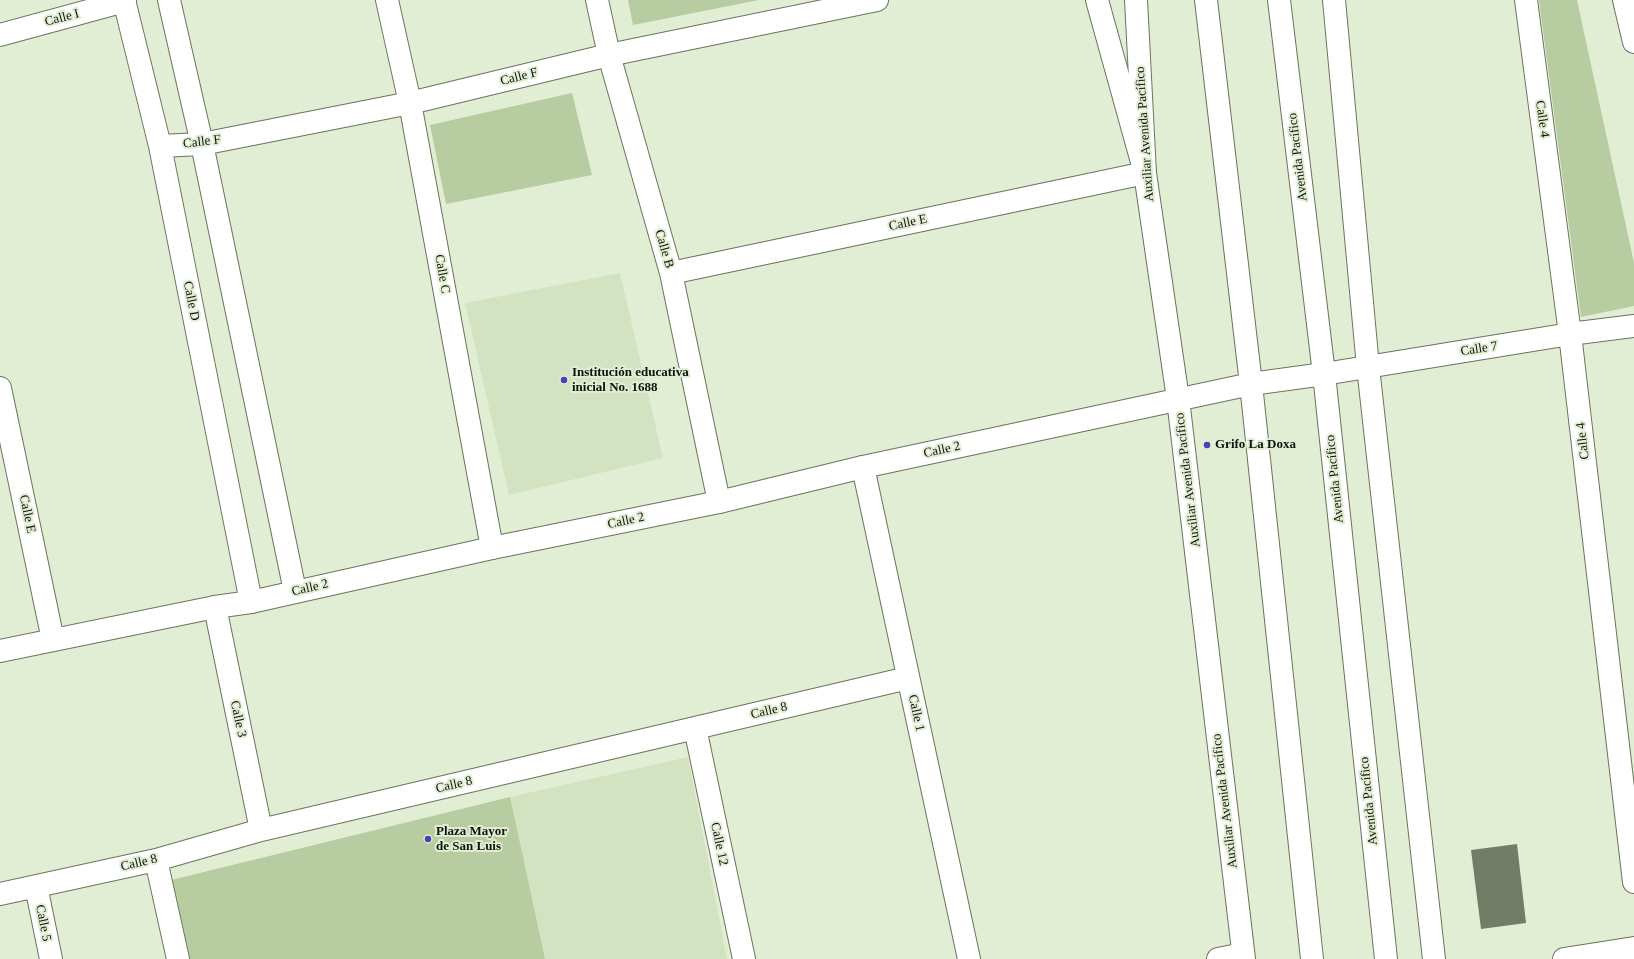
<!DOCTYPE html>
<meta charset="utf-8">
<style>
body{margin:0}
canvas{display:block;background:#e1eed4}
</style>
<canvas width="1634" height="959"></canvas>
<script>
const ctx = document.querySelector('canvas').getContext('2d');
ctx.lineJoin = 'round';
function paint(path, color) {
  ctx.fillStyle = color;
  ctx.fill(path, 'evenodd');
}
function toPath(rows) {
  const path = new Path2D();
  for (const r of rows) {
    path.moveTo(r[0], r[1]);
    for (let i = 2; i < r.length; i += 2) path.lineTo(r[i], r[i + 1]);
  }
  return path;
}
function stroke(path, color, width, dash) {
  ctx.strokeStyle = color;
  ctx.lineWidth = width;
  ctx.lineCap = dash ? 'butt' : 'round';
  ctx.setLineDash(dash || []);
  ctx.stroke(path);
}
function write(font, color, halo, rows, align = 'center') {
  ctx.font = font + ' Georgia,serif';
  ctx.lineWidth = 4;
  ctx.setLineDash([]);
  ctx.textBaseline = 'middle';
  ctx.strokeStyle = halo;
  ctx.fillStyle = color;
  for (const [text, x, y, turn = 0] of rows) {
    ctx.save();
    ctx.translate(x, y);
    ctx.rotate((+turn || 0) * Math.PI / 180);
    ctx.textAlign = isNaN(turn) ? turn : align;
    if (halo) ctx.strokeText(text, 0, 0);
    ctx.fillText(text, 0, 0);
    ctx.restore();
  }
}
const built = toPath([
 [620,273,663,458,509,495,465,303],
 [688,757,727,959,543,959,510,797]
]);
const green = toPath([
 [628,0,759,0,633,25],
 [1539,0,1577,0,1634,263,1634,306,1581,317],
 [572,93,592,175,446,204,430,125],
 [510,797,545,959,180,959,163,882]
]);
const building = toPath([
 [1517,844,1526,923,1481,929,1471,850]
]);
const minor = toPath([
 [124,0,160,146,251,602],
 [169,0,202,144,295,591],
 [387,0,410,103,492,548],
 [597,0,609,55,671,273,719,502],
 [1526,0,1570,334,1634,882],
 [1624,0,1634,42],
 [0,35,125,1],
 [160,146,202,144,410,103,609,55,877,0],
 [671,273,1145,173,1097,0],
 [1324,374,1570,334,1634,326],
 [0,388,53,640],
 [863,467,969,959],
 [215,607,261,830],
 [695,728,744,959],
 [156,860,178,959],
 [36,886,51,959],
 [0,894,156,860,261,830,908,678],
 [1218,959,1243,954],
 [1564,959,1634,948]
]);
const major = toPath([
 [1136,0,1145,173,1178,399,1244,959],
 [1206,0,1251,384,1312,959],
 [1279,0,1324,374,1386,959],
 [1334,0,1368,367,1434,959],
 [0,651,215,607,251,602,492,548,719,502,863,467,1251,384,1324,374]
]);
const markers = [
 [564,380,4,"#4841b7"],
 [1207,445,4,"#4841b7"],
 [428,839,4,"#4841b7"]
];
const streetNames = [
 ["Calle I",62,18,-15],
 ["Calle F",519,77,-14],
 ["Calle 4",1542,119,82],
 ["Auxiliar Avenida Pacífico",1145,134,-94],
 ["Calle F",202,142,-7],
 ["Avenida Pacífico",1298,157,-97],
 ["Calle E",908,223,-12],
 ["Calle B",664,249,74],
 ["Calle C",442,274,80],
 ["Calle D",191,301,79],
 ["Calle 7",1479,349,-9],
 ["Calle 4",1583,441,-97],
 ["Calle 2",942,450,-12],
 ["Avenida Pacífico",1335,479,-96],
 ["Auxiliar Avenida Pacífico",1188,480,-97],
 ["Calle E",27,514,78],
 ["Calle 2",626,521,-12],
 ["Calle 2",310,588,-13],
 ["Calle 8",769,711,-13],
 ["Calle 1",916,713,78],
 ["Calle 3",238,719,78],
 ["Calle 8",454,785,-13],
 ["Auxiliar Avenida Pacífico",1225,801,-97],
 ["Avenida Pacífico",1369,801,-96],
 ["Calle 12",719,844,78],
 ["Calle 8",139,863,-13],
 ["Calle 5",43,923,79]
];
const poiNames = [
 ["Institución educativa",572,373],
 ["inicial No. 1688",572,388],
 ["Grifo La Doxa",1215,445],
 ["Plaza Mayor",436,832],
 ["de San Luis",436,847]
];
paint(built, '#d3e3c2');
paint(green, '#b7cca1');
paint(building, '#727d66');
stroke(minor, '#69745d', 24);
stroke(major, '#69745d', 24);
stroke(minor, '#fff', 22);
stroke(major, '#fff', 22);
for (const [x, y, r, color] of markers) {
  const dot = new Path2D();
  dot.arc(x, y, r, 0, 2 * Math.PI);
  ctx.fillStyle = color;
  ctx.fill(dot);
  stroke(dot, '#e1eed4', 1.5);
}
write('13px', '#0f130a', '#e1eed4', streetNames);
write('bold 13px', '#0f130a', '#e1eed4', poiNames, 'left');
</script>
